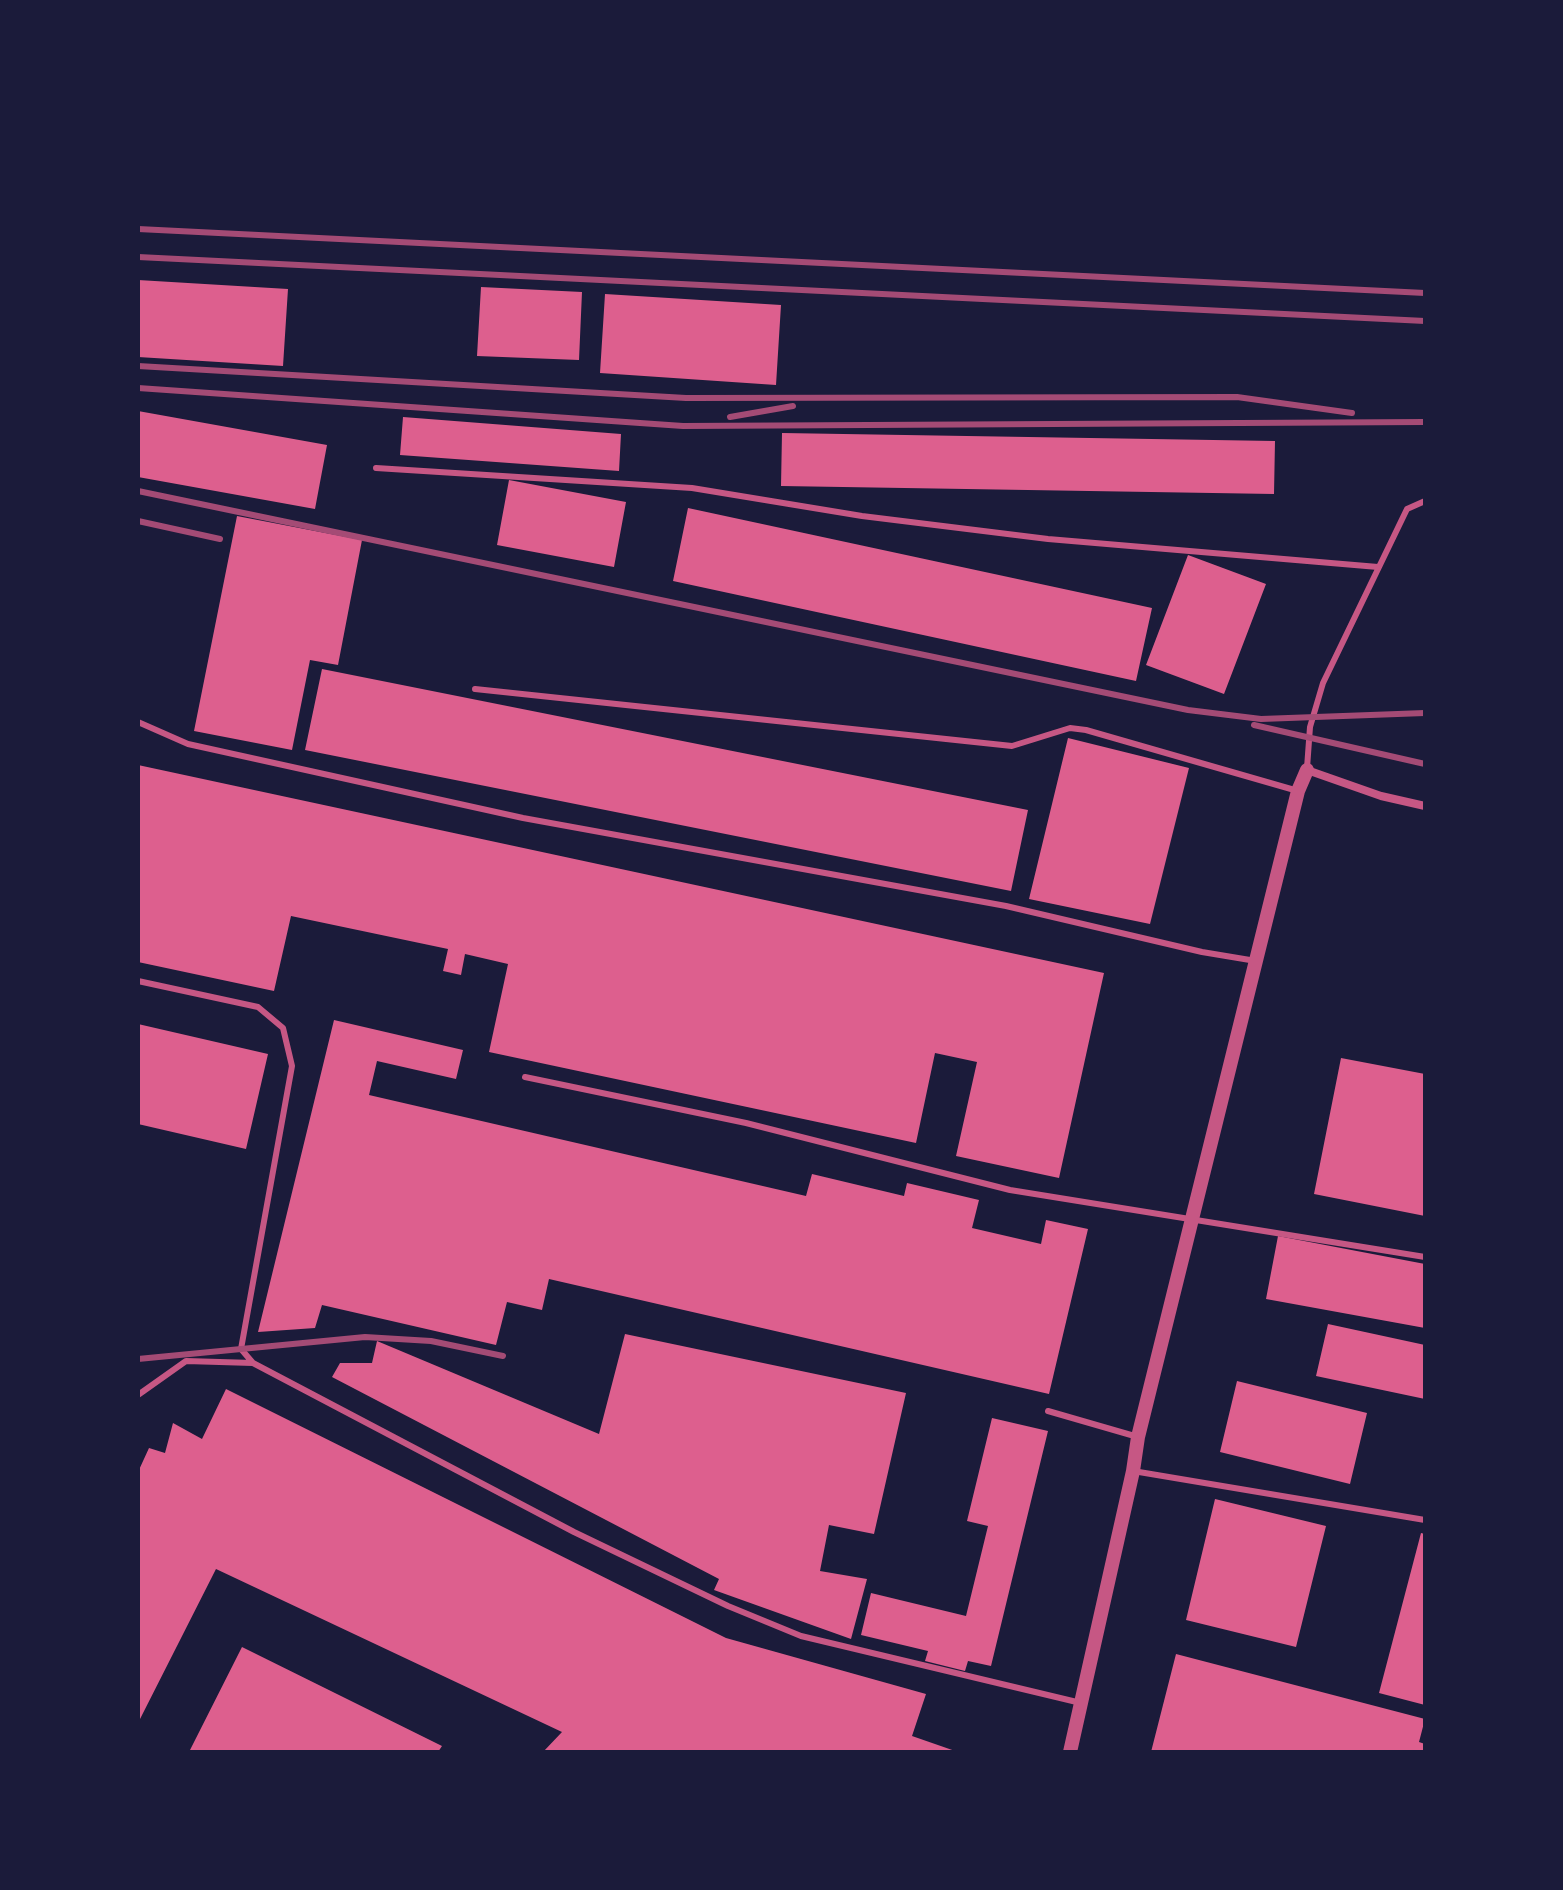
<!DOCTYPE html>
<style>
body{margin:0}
#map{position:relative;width:1563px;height:1890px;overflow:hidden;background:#1b1b3a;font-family:Raleway,sans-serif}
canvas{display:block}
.frame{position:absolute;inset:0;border:140px solid #1b1b3a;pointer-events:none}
</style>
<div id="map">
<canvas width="1563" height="1890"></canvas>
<div class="frame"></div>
</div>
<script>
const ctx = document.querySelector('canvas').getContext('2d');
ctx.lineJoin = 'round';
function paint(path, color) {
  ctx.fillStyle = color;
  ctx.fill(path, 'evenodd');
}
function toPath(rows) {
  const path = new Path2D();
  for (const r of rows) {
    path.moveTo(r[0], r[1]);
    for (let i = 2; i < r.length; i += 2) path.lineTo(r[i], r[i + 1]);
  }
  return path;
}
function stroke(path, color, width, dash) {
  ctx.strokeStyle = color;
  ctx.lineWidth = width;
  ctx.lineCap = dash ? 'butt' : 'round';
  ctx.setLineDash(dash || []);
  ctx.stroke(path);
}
const building = toPath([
 [138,280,288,289,283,366,138,357],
 [481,287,582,292,579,360,477,356],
 [605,294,781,305,776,385,600,373],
 [138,411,327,445,315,509,138,477],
 [403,417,621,434,619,471,400,455],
 [782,433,1275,441,1274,494,781,486],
 [509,480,626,502,614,567,497,545],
 [688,508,1152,608,1136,681,673,581],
 [237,516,362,540,338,665,310,660,292,750,194,731],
 [1188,555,1266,584,1224,694,1146,665],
 [322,669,1028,810,1011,891,305,750],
 [1068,738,1189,768,1150,924,1029,899],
 [138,765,1104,973,1059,1178,956,1156,977,1062,935,1053,916,1143,489,1052,508,964,465,954,461,975,443,971,448,949,291,916,274,991,138,962],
 [334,1020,463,1050,456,1079,377,1061,369,1095,806,1196,812,1174,904,1196,907,1183,979,1200,972,1228,1041,1244,1046,1220,1088,1229,1049,1394,549,1279,542,1310,507,1302,496,1345,322,1305,315,1328,258,1332],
 [138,1024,268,1054,246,1149,138,1124],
 [1341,1058,1425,1074,1425,1216,1314,1194],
 [1278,1236,1425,1264,1425,1328,1266,1299],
 [1328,1324,1425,1345,1425,1399,1316,1376],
 [625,1334,906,1393,874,1534,829,1525,820,1571,867,1579,851,1639,714,1590,719,1579,332,1377,340,1363,372,1363,377,1341,599,1434],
 [1237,1381,1367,1413,1350,1484,1220,1452],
 [226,1389,726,1638,926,1694,912,1736,958,1752,543,1752,562,1732,216,1569,138,1723,138,1472,149,1448,165,1453,173,1423,202,1439],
 [992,1418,1048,1431,991,1666,968,1661,965,1671,925,1661,928,1651,861,1635,871,1593,966,1616,988,1526,967,1521],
 [1215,1499,1326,1526,1296,1647,1186,1620],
 [1421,1533,1425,1534,1425,1705,1379,1693],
 [242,1647,442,1746,438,1752,189,1752],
 [1176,1654,1425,1719,1419,1742,1425,1744,1425,1752,1151,1752]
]);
const service = toPath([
 [376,468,692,488,862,516,1048,539,1378,567],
 [475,689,1012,746,1070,728,1086,730,1298,791],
 [138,722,188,744,523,818,1006,906,1202,952,1256,961],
 [1307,768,1310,727,1323,683,1407,509,1425,501],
 [138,981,258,1007,283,1028,292,1066,241,1349,253,1363],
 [525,1077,746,1123,1010,1190,1425,1257],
 [138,1395,186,1361,253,1363,574,1532,728,1606,801,1636,1081,1703],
 [1048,1411,1138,1437],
 [1133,1471,1425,1520]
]);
const minor = toPath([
 [1307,770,1381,796,1425,806]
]);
const tertiary = toPath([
 [1070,1752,1133,1471,1138,1437,1298,791,1307,770]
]);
const rail = toPath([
 [138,229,1425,293],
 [138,257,1425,321],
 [138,366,686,398,1237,397,1352,413],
 [138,388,683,426,1425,422],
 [730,417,793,406],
 [138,491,1188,710,1261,719,1425,713],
 [138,521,220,539],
 [1254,725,1425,764],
 [138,1359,365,1337,431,1341,503,1356]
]);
paint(building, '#dd5f8e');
stroke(service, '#c65784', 6);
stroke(minor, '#c65784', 8);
stroke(tertiary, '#c65784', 14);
stroke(rail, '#a44b75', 6);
</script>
